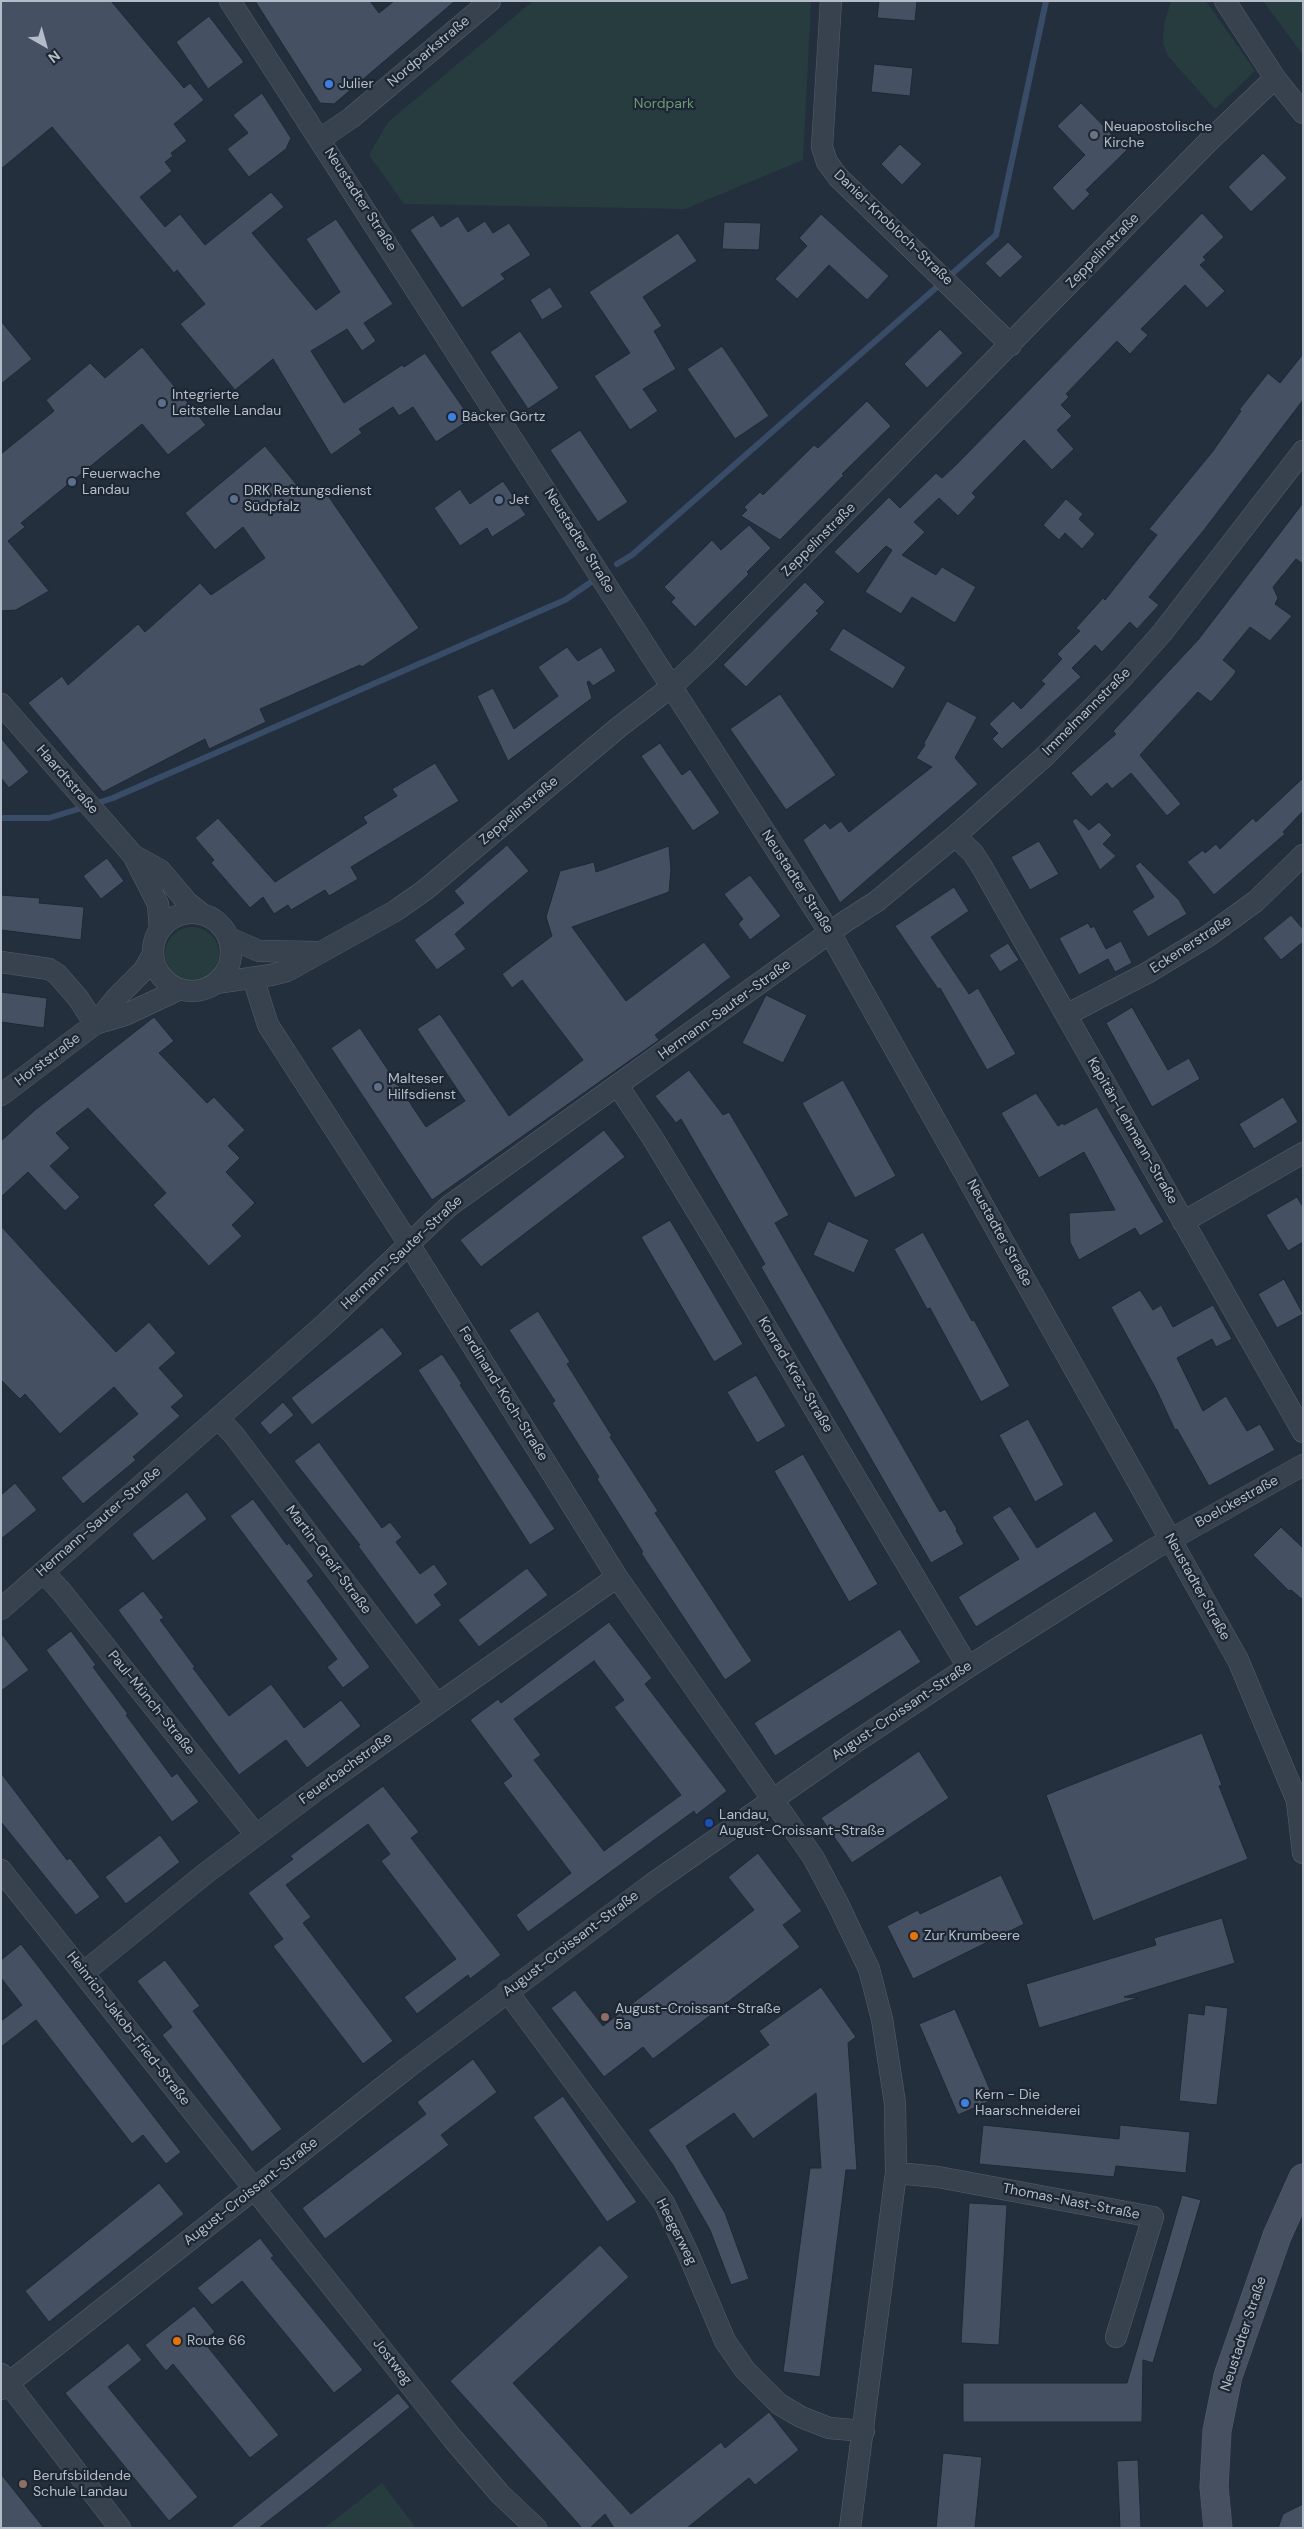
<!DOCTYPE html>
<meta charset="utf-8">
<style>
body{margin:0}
#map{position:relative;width:1304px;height:2529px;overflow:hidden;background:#242f3e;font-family:"DM Sans",sans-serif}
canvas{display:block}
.frame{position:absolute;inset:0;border:2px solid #b4bcc9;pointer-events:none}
.north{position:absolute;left:20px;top:20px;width:50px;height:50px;-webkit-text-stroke:4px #1d2633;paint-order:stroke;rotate:142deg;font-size:14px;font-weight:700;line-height:20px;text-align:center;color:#b4bcc9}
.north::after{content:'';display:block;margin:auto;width:18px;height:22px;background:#b4bcc9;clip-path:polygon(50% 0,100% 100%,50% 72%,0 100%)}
</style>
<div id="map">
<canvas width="1304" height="2529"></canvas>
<div class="frame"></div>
<div class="north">N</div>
</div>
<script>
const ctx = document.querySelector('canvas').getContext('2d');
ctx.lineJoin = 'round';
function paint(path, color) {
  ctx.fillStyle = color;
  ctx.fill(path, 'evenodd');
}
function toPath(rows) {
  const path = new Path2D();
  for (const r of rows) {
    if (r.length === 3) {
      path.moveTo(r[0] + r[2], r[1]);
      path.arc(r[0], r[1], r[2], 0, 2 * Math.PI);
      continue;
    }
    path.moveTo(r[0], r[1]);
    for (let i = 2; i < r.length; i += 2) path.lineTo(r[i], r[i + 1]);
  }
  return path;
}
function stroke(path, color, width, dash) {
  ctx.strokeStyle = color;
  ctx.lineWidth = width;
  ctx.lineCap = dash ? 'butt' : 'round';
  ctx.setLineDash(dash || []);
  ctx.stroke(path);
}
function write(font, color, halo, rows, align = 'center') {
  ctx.font = font + ' "DM Sans",sans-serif';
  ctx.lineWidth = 4.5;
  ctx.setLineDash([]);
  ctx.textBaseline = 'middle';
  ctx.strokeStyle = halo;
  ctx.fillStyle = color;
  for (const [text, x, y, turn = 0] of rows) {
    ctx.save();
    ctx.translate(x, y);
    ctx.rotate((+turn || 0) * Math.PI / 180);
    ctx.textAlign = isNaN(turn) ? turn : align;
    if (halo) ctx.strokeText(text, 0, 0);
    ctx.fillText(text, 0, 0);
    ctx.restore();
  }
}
const green = toPath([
 [533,1,811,1,803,160,685,209,404,204,369,155,388,122],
 [1171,1,1206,1,1255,71,1215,109,1168,56,1163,44,1164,24],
 [1263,1,1303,1,1303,55],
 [192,954,27],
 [382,2483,416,2528,324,2528]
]);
const stream = toPath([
 [617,564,632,555,996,235,1046,1],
 [94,804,113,798,565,600,597,578],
 [1,818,49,818,85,807]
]);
const building = toPath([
 [1,1,111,1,184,88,190,83,204,100,174,124,187,141,171,153,173,156,165,162,172,171,140,197,165,227,180,214,205,245,271,192,284,207,252,233,316,310,340,292,306,239,336,219,393,304,364,323,376,341,362,351,347,329,311,351,344,403,402,365,404,367,425,353,471,419,436,442,413,407,399,416,393,407,359,429,362,433,331,455,273,359,235,390,180,324,205,304,177,270,174,273,52,127,1,169,1,1],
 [255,1,370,1,379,13,394,1,455,1,334,104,320,103,255,1],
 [879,1,917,1,915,21,877,18,879,1],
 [209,16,244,62,208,89,176,42,209,16],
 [874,64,913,68,910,96,871,92,874,64],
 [262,93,291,138,286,149,249,177,227,149,248,133,233,115,262,93],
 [1081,103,1127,150,1086,190,1090,194,1073,211,1052,188,1085,155,1057,126,1081,103],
 [900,144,922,164,902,185,881,164,900,144],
 [1263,153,1287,178,1251,212,1228,187,1263,153],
 [1202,213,1224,237,1203,257,1206,260,1200,265,1225,291,1207,308,1185,285,1141,329,1148,335,1130,354,1117,341,1066,394,1069,397,1061,405,1072,416,1057,430,1074,449,1052,470,1024,440,972,493,976,497,958,516,939,498,914,522,925,532,902,555,936,575,942,567,976,587,955,623,912,597,901,614,865,592,892,550,886,546,858,574,834,552,889,497,900,508,936,473,942,478,956,465,1202,213],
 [821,214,889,276,867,300,829,265,797,299,775,279,807,246,799,238,821,214],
 [433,215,441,227,458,216,468,232,485,221,493,233,509,223,531,255,501,274,505,279,462,308,410,230,433,215],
 [724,222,761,223,759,250,722,249,724,222],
 [678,233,697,261,643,297,662,326,654,331,676,369,643,389,658,411,630,430,594,376,630,353,589,292,678,233],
 [1008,242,1023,257,1000,278,985,263,1008,242],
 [550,287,563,307,542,320,530,300,550,287],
 [1,321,32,359,1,384,1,321],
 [940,329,963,353,927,388,904,364,940,329],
 [520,331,559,388,528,409,490,352,520,331],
 [722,346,769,416,735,439,687,369,722,346],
 [142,347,206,425,168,455,142,424,21,523,25,527,8,541,49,591,16,610,1,611,1,454,54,411,46,400,90,363,105,378,142,347],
 [1303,354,1303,400,1204,530,1149,597,1159,605,1137,629,1130,622,1102,652,1095,645,1072,668,1081,677,1002,749,992,739,998,733,989,724,1013,701,1021,709,1045,684,1041,681,1062,659,1057,654,1080,631,1076,628,1103,598,1105,600,1157,535,1149,529,1213,451,1241,411,1239,410,1268,373,1280,383,1303,354],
 [867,401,891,426,842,474,844,475,780,540,741,516,747,510,744,507,760,492,763,495,814,445,818,448,867,401],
 [580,430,628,502,598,522,550,450,580,430],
 [265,446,305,495,320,484,419,628,362,667,360,665,260,709,266,722,209,749,205,739,103,792,28,703,62,676,68,685,138,624,145,632,200,583,211,595,265,558,243,527,215,550,185,513,265,446],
 [503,481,526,515,492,537,487,528,460,546,434,508,460,489,470,504,503,481],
 [1066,499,1083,514,1079,519,1095,534,1082,549,1065,533,1059,540,1043,525,1066,499],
 [1303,503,1303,564,1296,559,1273,587,1278,598,1275,604,1292,616,1270,641,1250,627,1223,660,1236,671,1234,675,1211,702,1198,692,1140,755,1181,804,1167,816,1131,773,1112,789,1107,783,1091,797,1071,773,1116,734,1113,731,1198,640,1303,503],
 [749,525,771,548,747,572,749,574,695,627,671,602,675,598,664,587,712,540,721,550,749,525],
 [805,582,825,602,816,611,819,613,746,687,723,665,805,582],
 [843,628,906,667,893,689,829,650,843,628],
 [567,647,578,661,601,647,616,671,593,686,589,681,587,682,592,698,508,761,477,696,493,688,514,729,558,696,538,667,567,647],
 [780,694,836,775,786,810,730,729,780,694],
 [947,701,977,717,955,758,978,784,840,903,803,840,825,823,830,829,841,821,849,832,932,767,916,758,925,745,924,743,947,701],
 [1,738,29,772,9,788,1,778,1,738],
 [660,743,682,775,690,769,720,813,693,831,641,756,660,743],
 [435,763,459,801,351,867,358,879,329,896,325,890,291,910,288,905,274,914,263,897,250,908,211,863,214,860,195,838,218,818,275,882,367,823,363,817,397,796,392,789,435,763],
 [1303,778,1303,811,1283,832,1285,834,1214,895,1187,862,1203,850,1205,853,1216,844,1220,849,1253,818,1256,822,1303,778],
 [1076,818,1089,830,1099,822,1112,835,1103,844,1116,856,1100,870,1072,821,1076,818],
 [1039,841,1059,874,1030,890,1011,857,1039,841],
 [507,845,529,871,455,934,466,949,437,970,414,940,464,903,454,891,507,845],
 [669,846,671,870,669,892,572,927,626,1001,704,942,731,977,655,1035,659,1040,432,1200,331,1048,360,1028,426,1127,465,1101,417,1029,440,1014,509,1116,583,1060,522,980,512,988,502,974,552,936,546,917,560,871,594,862,596,872,669,846],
 [107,858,124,881,101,899,83,876,107,858],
 [1140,862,1179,900,1187,914,1148,937,1132,911,1154,897,1135,866,1140,862],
 [750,875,781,916,750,940,738,924,743,919,724,894,750,875],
 [954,887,969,911,931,937,969,994,978,988,1016,1054,987,1070,940,988,938,989,895,926,954,887],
 [1,895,40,898,39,903,84,907,81,940,1,930,1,895],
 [1291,915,1303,929,1303,942,1281,960,1263,938,1291,915],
 [1088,923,1091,928,1094,926,1106,949,1121,941,1132,963,1115,972,1108,959,1079,975,1059,938,1088,923],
 [1008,943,1019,960,1000,972,989,955,1008,943],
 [1,992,47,998,44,1028,1,1022,1,992],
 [766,995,807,1015,783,1063,742,1043,766,995],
 [1132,1007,1168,1070,1189,1058,1200,1079,1152,1107,1106,1023,1132,1007],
 [154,1017,174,1041,159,1053,207,1103,214,1097,245,1130,228,1146,240,1158,226,1172,255,1203,232,1225,242,1236,209,1266,153,1205,166,1193,88,1108,56,1133,70,1148,50,1166,80,1197,65,1211,28,1172,1,1197,1,1141,35,1110,154,1017],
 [689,1070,723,1115,729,1112,762,1168,789,1215,775,1223,940,1512,945,1509,957,1529,956,1530,964,1544,931,1563,761,1267,765,1264,681,1119,676,1123,655,1096,689,1070],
 [843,1080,896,1176,855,1198,802,1103,843,1080],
 [1036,1093,1058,1126,1063,1123,1064,1125,1097,1107,1164,1222,1140,1236,1135,1228,1079,1260,1070,1242,1069,1213,1115,1210,1084,1152,1039,1178,1001,1113,1036,1093],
 [1283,1097,1298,1122,1254,1149,1239,1124,1283,1097],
 [604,1130,625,1157,481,1267,460,1240,604,1130],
 [1297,1197,1303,1207,1303,1242,1288,1251,1266,1215,1297,1197],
 [670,1220,743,1344,714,1362,641,1237,670,1220],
 [828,1221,869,1240,854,1273,813,1255,828,1221],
 [1,1226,116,1352,149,1322,176,1353,159,1368,184,1396,171,1407,180,1416,133,1457,136,1460,83,1504,61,1478,138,1414,114,1387,60,1434,25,1394,20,1399,1,1380,1,1226],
 [923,1232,972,1321,974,1320,1010,1386,981,1402,930,1308,927,1309,894,1249,923,1232],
 [1284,1279,1303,1314,1277,1328,1258,1294,1284,1279],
 [1140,1290,1153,1310,1161,1305,1173,1327,1213,1305,1232,1339,1216,1347,1212,1339,1177,1358,1203,1411,1226,1396,1247,1431,1260,1424,1275,1450,1209,1486,1177,1429,1175,1430,1156,1389,1111,1307,1140,1290],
 [538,1311,570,1362,567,1364,612,1436,610,1437,658,1511,655,1513,752,1661,725,1680,641,1553,643,1552,597,1479,599,1477,552,1403,555,1401,509,1330,538,1311],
 [382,1327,403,1354,312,1425,291,1398,382,1327],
 [442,1354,462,1384,460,1385,555,1529,530,1545,418,1370,442,1354],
 [756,1375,786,1426,757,1443,727,1392,756,1375],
 [283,1402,294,1415,270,1435,260,1423,283,1402],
 [1028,1419,1064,1485,1035,1502,999,1435,1028,1419],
 [319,1442,382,1528,390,1522,402,1537,396,1542,420,1574,434,1564,448,1584,434,1595,442,1605,416,1625,358,1546,360,1545,294,1461,319,1442],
 [803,1454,878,1584,849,1602,774,1471,803,1454],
 [15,1483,37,1510,1,1539,1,1495,15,1483],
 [187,1492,207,1519,153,1561,132,1534,187,1492],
 [253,1499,287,1545,289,1543,314,1576,307,1581,370,1667,343,1688,327,1667,337,1659,230,1516,253,1499],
 [1010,1506,1037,1548,1095,1511,1114,1541,976,1627,958,1597,1019,1559,992,1517,1010,1506],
 [1281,1527,1303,1548,1303,1600,1291,1590,1289,1591,1253,1555,1281,1527],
 [527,1568,548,1595,479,1647,458,1620,527,1568],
 [143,1591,164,1618,160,1620,195,1667,193,1668,229,1716,271,1684,304,1728,341,1700,361,1726,307,1768,286,1740,239,1775,118,1610,143,1591],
 [609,1622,652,1678,645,1684,727,1791,696,1815,694,1811,528,1932,516,1915,571,1873,503,1783,512,1776,470,1720,498,1699,501,1703,609,1622],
 [594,1661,624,1700,614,1707,681,1795,604,1851,534,1760,541,1755,514,1719,594,1661],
 [900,1629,921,1662,775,1756,754,1723,900,1629],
 [71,1631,96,1665,93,1667,128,1714,126,1715,172,1777,177,1773,199,1802,172,1822,46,1650,71,1631],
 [1,1633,29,1670,1,1691,1,1633],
 [1202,1733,1222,1785,1219,1786,1248,1859,1093,1921,1046,1795,1202,1733],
 [919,1751,949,1798,852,1863,821,1818,919,1751],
 [1,1773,67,1860,70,1858,100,1897,76,1915,1,1822,1,1773],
 [383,1786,419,1832,411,1838,501,1955,470,1979,468,1975,417,2014,404,1997,456,1959,381,1861,390,1854,368,1824,286,1885,311,1917,303,1923,393,2041,363,2064,273,1946,283,1939,248,1893,293,1859,290,1856,383,1786],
 [160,1835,180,1862,126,1904,105,1877,160,1835],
 [758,1853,802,1911,783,1925,800,1947,653,2059,643,2047,604,2077,551,2008,575,1990,603,2026,754,1910,728,1877,758,1853],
 [1001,1875,1024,1924,913,1979,887,1926,918,1910,920,1914,1001,1875],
 [1222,1918,1235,1963,1124,1997,1138,1998,1039,2028,1026,1984,1156,1945,1154,1938,1222,1918],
 [21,1944,181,2152,166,2164,143,2135,132,2144,36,2020,1,2047,1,2021,22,2005,1,1978,1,1960,21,1944],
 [165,1960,200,2006,193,2011,282,2129,252,2152,162,2035,172,2027,137,1981,165,1960],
 [821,1987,856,2037,848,2043,857,2170,846,2170,820,2377,783,2372,810,2168,821,2168,816,2093,753,2139,734,2113,686,2146,725,2213,749,2279,731,2285,710,2230,673,2165,648,2130,769,2045,759,2031,821,1987],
 [1205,2005,1228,2008,1217,2105,1179,2101,1188,2013,1204,2015,1205,2005],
 [955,2009,994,2099,958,2115,919,2024,955,2009],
 [473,2059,497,2092,441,2135,449,2145,325,2239,302,2208,426,2114,417,2102,473,2059],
 [563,2096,637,2202,607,2222,533,2117,563,2096],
 [983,2125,1119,2139,1120,2125,1190,2132,1186,2173,1116,2166,1114,2177,979,2164,983,2125],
 [159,2183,184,2214,49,2322,25,2291,159,2183],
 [1182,2195,1201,2200,1153,2363,1143,2360,1142,2422,963,2422,963,2383,1127,2383,1182,2195],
 [969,2203,1007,2205,999,2345,961,2343,969,2203],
 [260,2238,274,2256,271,2258,363,2370,334,2393,242,2281,212,2305,197,2288,260,2238],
 [600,2245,629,2277,513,2383,631,2514,721,2442,725,2448,769,2412,799,2450,755,2485,749,2478,687,2528,614,2528,605,2514,590,2528,582,2528,450,2381,600,2245],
 [194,2306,215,2332,203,2341,279,2435,250,2458,173,2364,166,2371,145,2345,194,2306],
 [128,2343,142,2360,108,2387,198,2497,169,2521,65,2393,128,2343],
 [398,2393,410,2407,312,2487,259,2528,230,2528,398,2393],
 [943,2453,982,2457,975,2528,936,2528,943,2453],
 [1138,2460,1141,2528,1120,2528,1117,2461,1138,2460],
 [1,2474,44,2528,1,2528,1,2474],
 [1303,2504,1303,2528,1278,2528,1283,2514,1303,2504]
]);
const street = toPath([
 [230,1,830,933,1238,1660,1303,1815],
 [831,1,822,147,827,162,838,177,1011,345],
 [1225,1,1275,78,1303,113],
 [320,139,351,118,490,1],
 [1,704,133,855,158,904,160,930],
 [955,836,973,853,982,867,1303,1432],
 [133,855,160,870,188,903,202,914],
 [192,952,39],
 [229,938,259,951,318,952],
 [1,962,49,969,57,974,78,998,95,1024],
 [253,978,268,1025,409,1244,617,1577,813,1857,838,1904,869,1969,882,2019,895,2103,896,2173,850,2528],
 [216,983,271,975,287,971,395,911,425,890,619,727,671,687,703,657,1208,142,1275,78],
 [1066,1015,1147,973,1208,936,1256,901,1303,855],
 [95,1024,125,1015,180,989],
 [618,1086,652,1137,712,1236,968,1667],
 [1,1095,95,1024,117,997,144,970,153,954],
 [1183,1222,1303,1153],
 [218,1418,234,1435,436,1703],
 [43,1572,61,1591,256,1835],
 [1,1609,327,1322,449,1206,846,921,877,901,955,836,1045,756,1122,678,1162,633,1303,451],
 [1297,1802,1303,1853],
 [1,1870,453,2439,500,2494,536,2528],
 [83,1973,206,1873,319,1788,617,1577],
 [507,1991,664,2203,687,2251,725,2341,745,2370,779,2404,801,2417,829,2428,864,2431],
 [896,2173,938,2177,1153,2217,1116,2337],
 [1,2374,120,2528],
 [1,2389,407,2068,652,1884,857,1741,968,1667,1152,1550,1303,1465]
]);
const secondary = toPath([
 [1218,2528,1214,2487,1217,2431,1228,2376,1277,2236,1303,2178]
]);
const markers = [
 [329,84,5,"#3f7fe0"],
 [1094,135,5,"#6b7280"],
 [162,403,5,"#5c6f8a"],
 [452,417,5,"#3f7fe0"],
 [72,482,5,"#5c6f8a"],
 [234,499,5,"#5c6f8a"],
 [499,500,5,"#5c6f8a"],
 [378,1087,5,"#5c6f8a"],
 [709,1823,5,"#1a4fb4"],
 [914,1936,5,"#e8710a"],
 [605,2017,5,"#8d6e63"],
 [965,2103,5,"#3f7fe0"],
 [177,2341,5,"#e8710a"],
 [23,2484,5,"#8d6e63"]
];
const streetNames = [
 ["Nordparkstraße",429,52,-40],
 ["Neustadter Straße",360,200,57],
 ["Daniel-Knobloch-Straße",893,228,44],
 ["Zeppelinstraße",1103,251,-46],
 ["Zeppelinstraße",819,540,-45],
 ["Neustadter Straße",579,541,58],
 ["Immelmannstraße",1087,712,-45],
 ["Haardtstraße",67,780,49],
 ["Zeppelinstraße",519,811,-40],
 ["Neustadter Straße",797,882,57],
 ["Eckenerstraße",1191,945,-33],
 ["Hermann-Sauter-Straße",725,1010,-36],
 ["Horststraße",48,1060,-37],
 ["Kapitän-Lehmann-Straße",1132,1131,60],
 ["Neustadter Straße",999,1233,61],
 ["Hermann-Sauter-Straße",402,1253,-43],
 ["Konrad-Krez-Straße",795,1375,59],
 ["Ferdinand-Koch-Straße",503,1394,58],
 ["Boelckestraße",1237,1502,-29],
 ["Hermann-Sauter-Straße",99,1522,-41],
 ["Martin-Greif-Straße",328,1560,53],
 ["Neustadter Straße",1197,1587,61],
 ["Paul-Münch-Straße",151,1703,51],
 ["August-Croissant-Straße",902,1711,-34],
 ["Feuerbachstraße",346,1769,-36],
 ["August-Croissant-Straße",571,1944,-37],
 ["Heinrich-Jakob-Fried-Straße",128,2029,52],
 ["August-Croissant-Straße",251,2192,-38],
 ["Thomas-Nast-Straße",1071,2202,11],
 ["Heegerweg",676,2232,63],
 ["Neustadter Straße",1244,2334,-72],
 ["Jostweg",392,2362,52]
];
const poiNames = [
 ["Julier",339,84],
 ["Neuapostolische",1104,127],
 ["Kirche",1104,143],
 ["Integrierte",172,395],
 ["Leitstelle Landau",172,411],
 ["Bäcker Görtz",462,417],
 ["Feuerwache",82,474],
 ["Landau",82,490],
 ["DRK Rettungsdienst",244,491],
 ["Südpfalz",244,507],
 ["Jet",509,500],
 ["Malteser",388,1079],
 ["Hilfsdienst",388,1095],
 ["Landau,",719,1815],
 ["August-Croissant-Straße",719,1831],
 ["Zur Krumbeere",924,1936],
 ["August-Croissant-Straße",615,2009],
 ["5a",615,2025],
 ["Kern - Die",975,2095],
 ["Haarschneiderei",975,2111],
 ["Route 66",187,2341],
 ["Berufsbildende",33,2476],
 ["Schule Landau",33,2492]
];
const parkNames = [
 ["Nordpark",664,104]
];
paint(green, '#263c3f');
stroke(stream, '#394c67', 6);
paint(building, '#455162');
stroke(building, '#1f2835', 1);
stroke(street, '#565f6c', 22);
stroke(secondary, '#565f6c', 29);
stroke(street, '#38414e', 21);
stroke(secondary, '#465061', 28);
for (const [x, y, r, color] of markers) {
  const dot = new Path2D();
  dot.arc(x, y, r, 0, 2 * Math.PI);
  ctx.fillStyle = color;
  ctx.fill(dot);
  stroke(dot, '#1d2633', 2);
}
write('14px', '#b4bcc9', '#1d2633', streetNames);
write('14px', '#b4bcc9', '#1d2633', poiNames, 'left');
write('14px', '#6b9a76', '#1d2633', parkNames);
</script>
